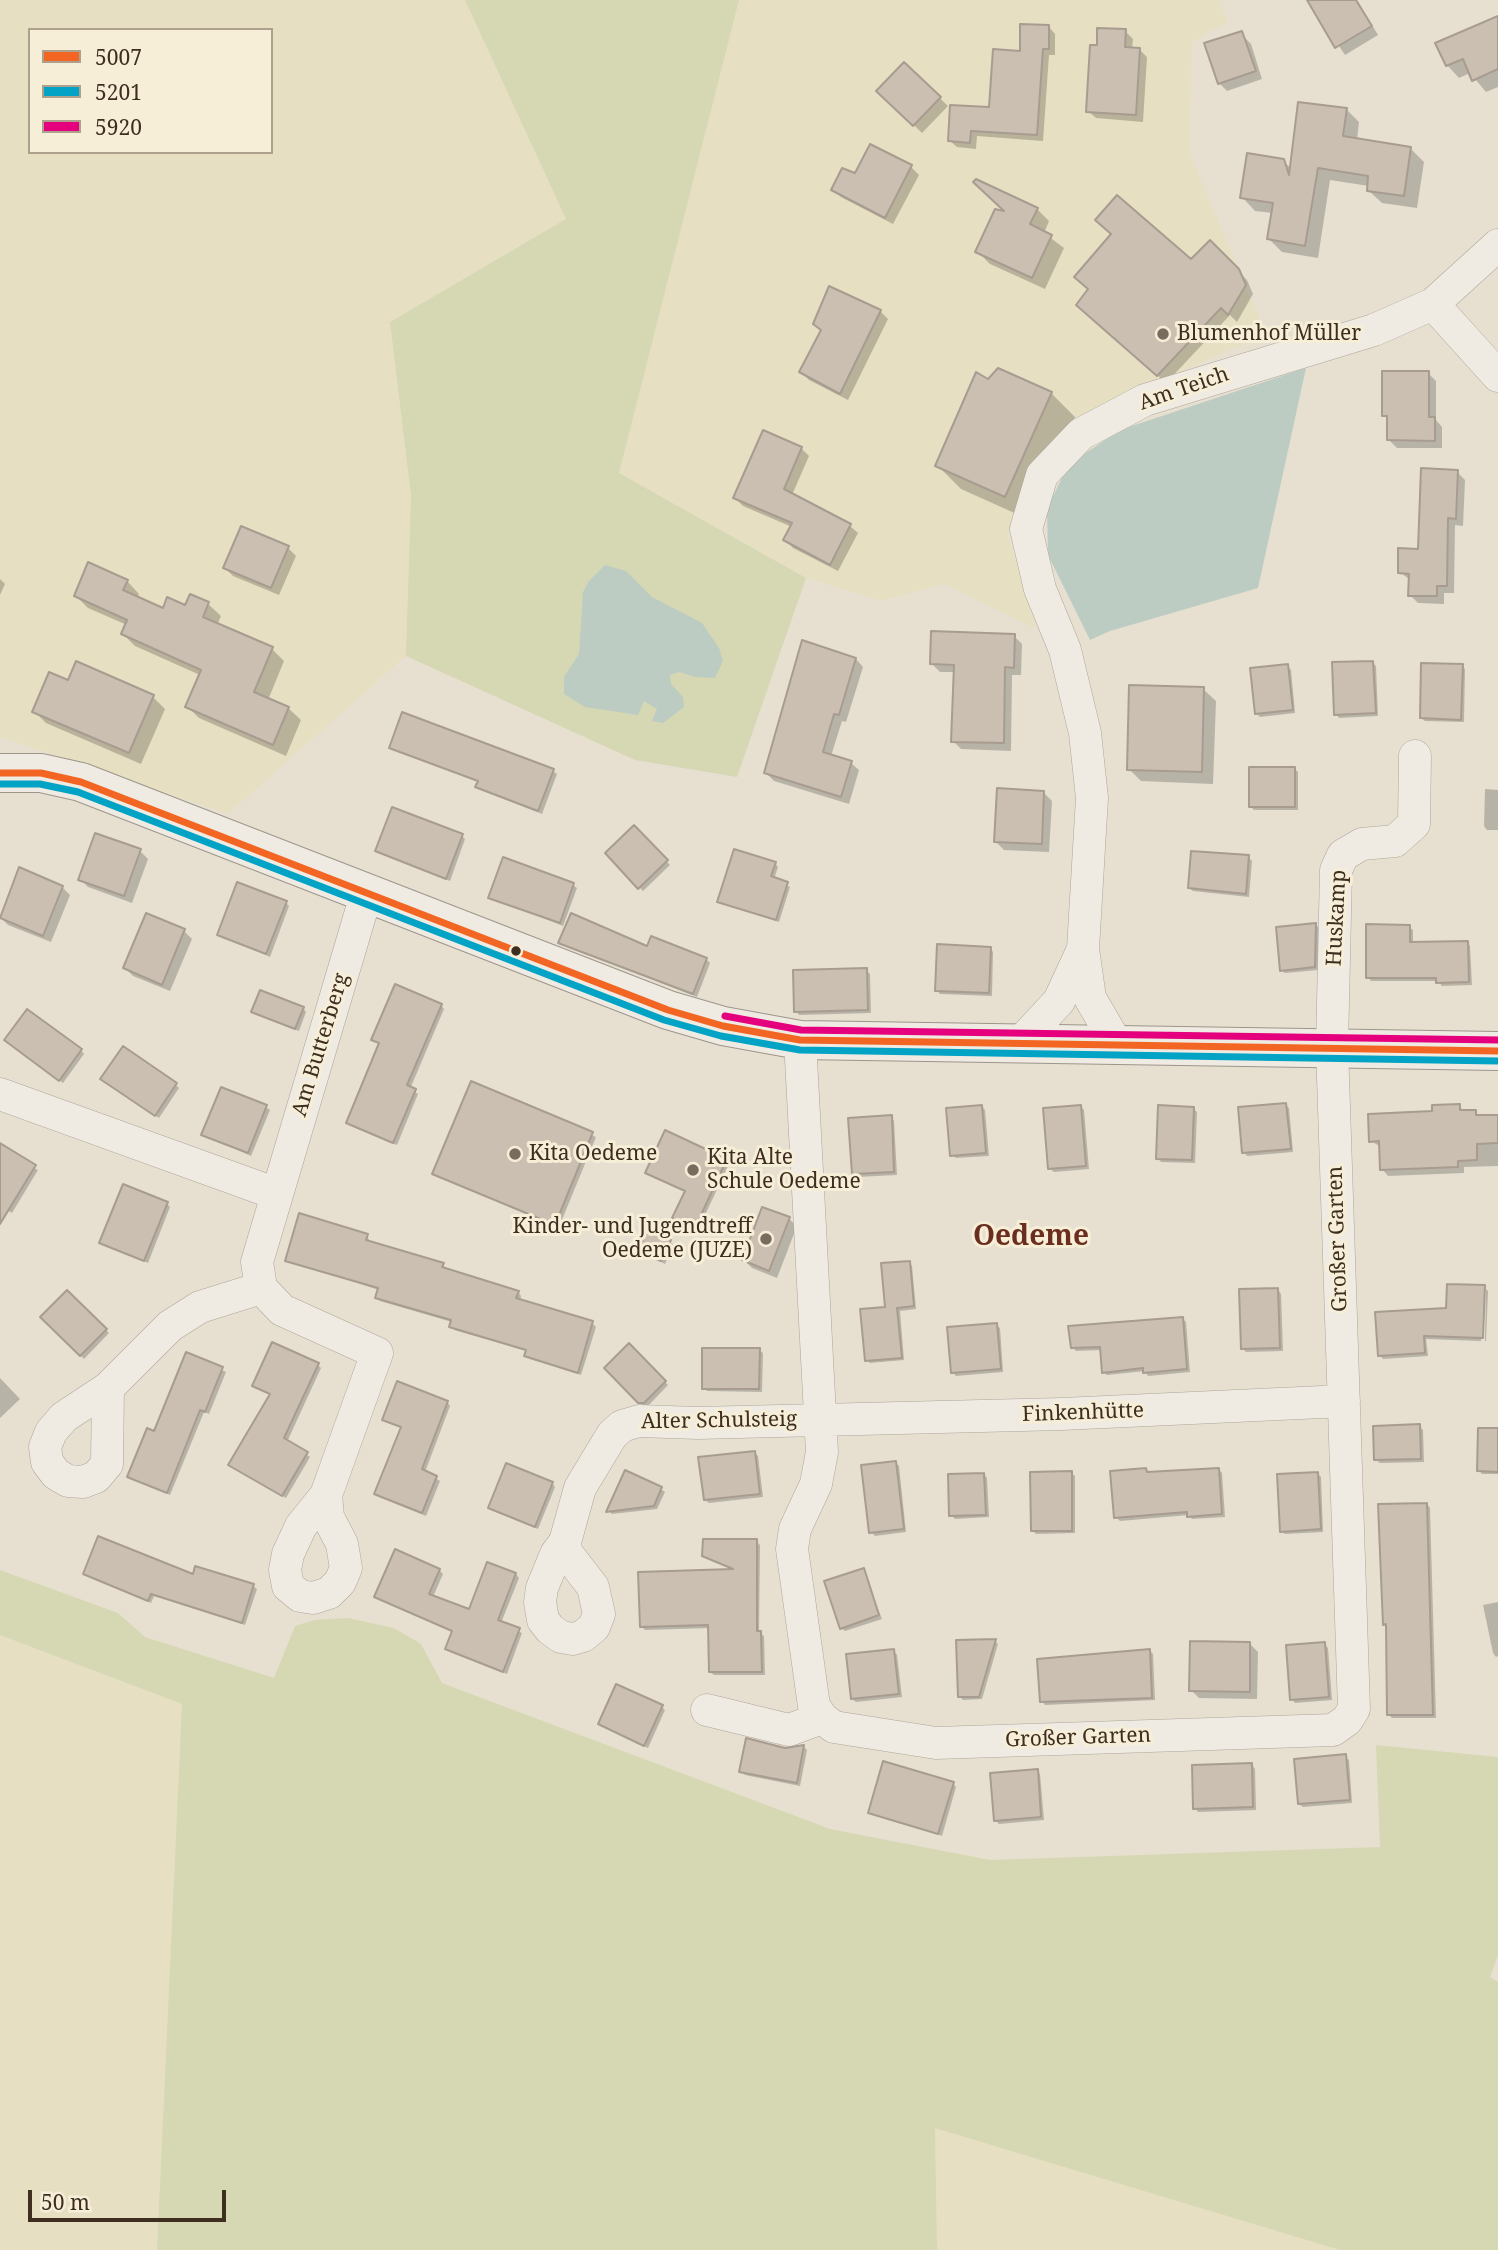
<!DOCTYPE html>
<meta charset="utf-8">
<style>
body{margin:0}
#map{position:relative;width:1498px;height:2250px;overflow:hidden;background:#e7e0d1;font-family:"Noto Serif",serif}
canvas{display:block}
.legend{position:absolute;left:28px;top:28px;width:245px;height:126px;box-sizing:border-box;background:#f7eed8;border:2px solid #ada18e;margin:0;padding:9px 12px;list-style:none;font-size:21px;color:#3d2e20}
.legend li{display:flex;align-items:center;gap:14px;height:35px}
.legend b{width:35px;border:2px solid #ada18e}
.scale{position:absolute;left:28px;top:2190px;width:198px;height:32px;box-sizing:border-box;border:4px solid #3d2e20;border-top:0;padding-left:9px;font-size:21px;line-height:24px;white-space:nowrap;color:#3d2e20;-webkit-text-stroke:5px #f7eed8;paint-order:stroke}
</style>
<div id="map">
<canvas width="1498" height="2250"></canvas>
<ul class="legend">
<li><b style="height:9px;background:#f26522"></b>5007</li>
<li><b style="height:9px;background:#03a3c5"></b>5201</li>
<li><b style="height:9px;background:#e5007d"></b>5920</li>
</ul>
<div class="scale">50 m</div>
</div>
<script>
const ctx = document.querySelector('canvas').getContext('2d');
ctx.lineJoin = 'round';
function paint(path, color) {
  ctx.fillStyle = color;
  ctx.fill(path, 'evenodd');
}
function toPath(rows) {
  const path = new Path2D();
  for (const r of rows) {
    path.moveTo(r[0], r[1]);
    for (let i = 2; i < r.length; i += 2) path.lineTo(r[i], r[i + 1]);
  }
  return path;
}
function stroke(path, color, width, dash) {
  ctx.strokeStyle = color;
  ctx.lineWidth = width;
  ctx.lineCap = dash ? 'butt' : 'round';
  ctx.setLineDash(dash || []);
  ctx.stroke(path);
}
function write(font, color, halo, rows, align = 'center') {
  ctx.font = font + ' "Noto Serif",serif';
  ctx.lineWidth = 6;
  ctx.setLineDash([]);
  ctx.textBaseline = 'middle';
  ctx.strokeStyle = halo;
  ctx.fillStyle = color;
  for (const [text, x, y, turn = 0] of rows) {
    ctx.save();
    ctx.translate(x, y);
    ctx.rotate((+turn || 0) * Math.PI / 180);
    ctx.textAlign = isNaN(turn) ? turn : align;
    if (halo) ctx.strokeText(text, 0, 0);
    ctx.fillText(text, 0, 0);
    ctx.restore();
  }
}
const farmland = toPath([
 [0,0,465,0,566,219,390,322,411,496,406,656,228,814,0,737],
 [30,30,271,30,271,152,30,152],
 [739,0,1219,0,1228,22,1192,42,1190,154,1266,334,1140,390,1028,472,1008,536,1036,629,945,584,881,601,806,578,619,473],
 [0,1635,182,1704,157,2250,0,2250],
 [935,2127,1340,2250,937,2250]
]);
const green = toPath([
 [465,0,739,0,619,473,806,578,737,777,635,760,406,656,411,496,390,322,566,219],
 [0,1570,118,1613,145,1637,274,1678,295,1626,314,1620,348,1618,394,1628,421,1644,442,1683,830,1829,990,1860,1380,1847,1376,1745,1498,1757,1498,1955,1490,1977,1498,1982,1498,2250,1340,2250,935,2128,937,2250,157,2250,182,1704,0,1635]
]);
const water = toPath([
 [1306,368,1258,588,1110,631,1090,640,1048,555,1047,509,1068,465,1120,430],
 [605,565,626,571,652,597,702,623,719,648,723,661,715,678,695,677,679,672,670,675,671,684,683,697,684,707,663,723,652,721,657,709,644,701,638,715,585,707,564,694,564,677,579,654,583,592,589,581]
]);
const shadow = toPath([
 [1318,0,1357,0,1378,35,1345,55,1311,4],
 [1498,18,1498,87,1486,92,1470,73,1459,78,1447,65],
 [1049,27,1055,34,1055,55,1049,55,1043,141,977,136,976,149,957,147,950,141,991,109,1021,53],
 [1125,31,1133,39,1132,49,1140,50,1147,57,1143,122,1096,118,1088,111,1099,47],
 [1243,36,1251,44,1262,79,1227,91,1219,83],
 [904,64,948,106,922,133,879,91],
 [1346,109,1359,122,1357,140,1410,148,1424,162,1417,208,1382,203,1368,190,1369,186,1330,180,1318,258,1282,252,1269,239,1273,213,1255,211,1242,197,1283,161,1292,169],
 [911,167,919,175,893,224,841,197,833,189,855,176],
 [1037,209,1049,221,1044,233,1064,248,1045,289,990,264,977,251,1009,214],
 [1210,243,1247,280,1253,294,1237,322,1230,315,1166,383,1087,313,1090,290,1192,261],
 [880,311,888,319,848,400,809,380,801,372],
 [1428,373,1436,381,1436,420,1442,427,1442,448,1397,448,1389,440,1389,420,1384,416],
 [989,382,1051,393,1075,417,1030,520,961,489,937,465],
 [801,448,809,456,792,495,850,526,858,533,838,571,793,548,785,540,792,527,743,506,735,498],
 [1457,472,1465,480,1463,526,1455,525,1454,593,1444,593,1444,604,1418,603,1410,595,1410,580,1400,572,1420,550],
 [288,548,296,556,279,595,233,576,225,568],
 [0,579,5,584,0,595],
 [127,581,139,594,137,598,163,610,186,607,191,596,208,604,221,616,217,625,272,649,284,661,268,700,288,708,301,720,286,756,199,718,187,706,200,675,135,646,123,634,127,625,88,608,76,596],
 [1014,636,1022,644,1021,675,1012,675,1011,751,961,749,953,741,955,672,940,672,932,664],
 [856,659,863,667,846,722,842,721,831,756,851,763,859,770,849,804,774,781,766,773],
 [1373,663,1376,666,1378,716,1339,718,1336,714],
 [1287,666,1291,670,1295,713,1260,717,1256,713],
 [1462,666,1465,669,1464,722,1425,721,1421,718],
 [69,683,153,697,165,709,141,764,46,723,34,711],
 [1203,689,1216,701,1213,784,1141,781,1129,769],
 [391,747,553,771,557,774,542,814,481,790,477,787,479,782],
 [1294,768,1298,772,1298,810,1254,810,1251,807],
 [1485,789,1498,790,1498,830,1487,830,1484,826],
 [1044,793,1052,801,1049,852,1004,850,996,842],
 [634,827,670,865,643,891,607,853],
 [462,836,465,839,450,881,377,851],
 [140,851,148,859,132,903,88,887,80,879],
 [1248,857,1252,861,1249,897,1193,891,1189,888],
 [775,863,778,867,774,879,790,887,779,922,719,901],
 [573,885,577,888,563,926,490,897],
 [62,887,70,895,51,942,8,925,0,917],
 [286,903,289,906,270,957,219,934],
 [147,915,184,931,192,939,170,991,133,976,125,968],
 [1316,925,1319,928,1318,970,1285,973,1282,970],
 [1409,927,1413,930,1413,944,1467,942,1470,946,1472,985,1442,986,1438,981,1371,981,1368,977],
 [560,943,648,948,706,959,710,963,697,997],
 [990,948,993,952,992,996,940,994,937,990],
 [866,970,870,974,871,1013,799,1015,796,1011],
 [441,1005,444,1009,410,1089,418,1094,397,1145,351,1126,348,1123,381,1044,374,1039],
 [303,1008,306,1012,299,1031,253,1012],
 [10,1043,81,1050,84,1054,63,1083],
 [106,1082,176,1085,179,1088,159,1118],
 [472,1083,596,1137,559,1227,434,1174],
 [1286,1105,1289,1108,1293,1152,1247,1156,1244,1152],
 [1080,1106,1084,1110,1089,1169,1054,1172,1050,1169],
 [1459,1106,1465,1112,1475,1112,1480,1117,1498,1116,1498,1166,1464,1167,1464,1173,1388,1176,1382,1169,1381,1147,1371,1141,1434,1113],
 [266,1107,270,1110,251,1156,203,1134],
 [982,1107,985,1110,989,1156,956,1158,952,1155],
 [1194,1109,1197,1112,1195,1163,1161,1162,1158,1158],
 [891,1117,894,1121,897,1175,857,1177,853,1174],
 [0,1148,38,1170,12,1213,0,1206],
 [726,1160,729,1164,698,1230,675,1218,686,1192,647,1172],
 [167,1204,170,1207,148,1263,101,1243],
 [789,1219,797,1226,777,1278,752,1268,744,1260],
 [367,1235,370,1243,443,1264,446,1270,518,1292,521,1296,520,1301,592,1323,596,1327,581,1375,530,1359,526,1356,527,1351,454,1330,452,1322,380,1301,377,1298,379,1290,287,1260],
 [670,1241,673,1245,665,1264,640,1251],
 [909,1263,912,1266,916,1309,900,1311,904,1360,870,1363,867,1360],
 [1484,1287,1481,1341,1426,1339,1428,1356,1383,1359,1380,1355],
 [1486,1289,1488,1291,1486,1341,1485,1341],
 [1278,1290,1281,1294,1283,1351,1246,1352,1242,1348],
 [67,1292,109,1333,84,1359,43,1317],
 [1182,1318,1186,1322,1190,1372,1148,1376,1145,1371,1107,1375,1103,1372,1102,1350,1076,1351,1072,1347],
 [996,1325,1000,1328,1003,1372,956,1376,952,1372],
 [629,1345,668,1385,648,1406,643,1406,606,1368],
 [759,1350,763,1353,762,1392,707,1391,704,1388],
 [187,1354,226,1372,209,1414,204,1412,170,1495,129,1476,155,1433],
 [318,1365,321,1368,287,1442,310,1457,286,1498,234,1468,271,1395,254,1385],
 [0,1378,20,1399,0,1418],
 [447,1402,450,1406,425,1472,440,1481,426,1516,379,1497,376,1493,403,1429,384,1419],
 [1419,1426,1423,1430,1424,1462,1380,1463,1376,1460],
 [1498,1430,1498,1474,1482,1474,1479,1470],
 [754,1452,758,1456,763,1497,709,1503,705,1500],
 [896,1463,899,1466,906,1532,875,1536,871,1532],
 [1218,1469,1222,1473,1225,1517,1192,1519,1189,1515,1120,1521,1116,1517,1145,1470,1150,1474],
 [1071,1473,1075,1476,1075,1533,1036,1534,1032,1530],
 [1317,1473,1321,1477,1323,1532,1285,1534,1281,1531],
 [984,1474,987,1478,989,1517,955,1519,951,1515],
 [552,1483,555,1487,538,1529,490,1508],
 [661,1489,665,1492,657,1509,612,1514,609,1511],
 [1427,1504,1430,1508,1436,1718,1392,1718,1389,1715,1388,1627,1385,1624],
 [756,1541,760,1545,759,1633,764,1636,765,1675,714,1675,710,1672,710,1628,645,1630,641,1626,736,1571,704,1555],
 [396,1551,439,1570,443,1574,433,1597,470,1611,516,1574,519,1578,501,1623,522,1633,507,1674,450,1652,447,1649,453,1632,377,1597],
 [863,1570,882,1619,845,1631,841,1628],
 [85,1574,253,1586,257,1589,245,1625,154,1596,151,1603],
 [1498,1602,1498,1656,1496,1657,1493,1653,1483,1605],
 [995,1641,998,1644,982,1699,963,1700,960,1697],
 [1250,1644,1258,1652,1257,1699,1199,1698,1191,1690],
 [1324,1644,1328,1648,1332,1700,1295,1703,1292,1699],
 [894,1651,897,1655,902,1697,856,1702,852,1699],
 [1150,1651,1153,1654,1155,1700,1045,1705,1042,1701],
 [662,1707,665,1710,648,1748,600,1724],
 [804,1747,807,1750,800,1786,745,1775,741,1771,785,1750],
 [1345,1756,1349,1760,1352,1803,1303,1807,1299,1804],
 [1252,1765,1255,1769,1256,1810,1198,1812,1195,1808],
 [1037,1771,1040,1774,1044,1820,999,1824,995,1820],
 [953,1783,956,1787,942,1836,870,1812]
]);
const building = toPath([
 [1307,0,1356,0,1372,26,1335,48,1307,0],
 [1498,16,1498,69,1472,81,1463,59,1446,66,1435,43,1498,16],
 [1020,24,1049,25,1049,49,1043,49,1037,135,971,131,970,143,948,141,950,105,989,107,993,49,1020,51,1020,24],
 [1097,28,1126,29,1125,47,1140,48,1136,115,1086,112,1090,45,1097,45,1097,28],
 [1242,31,1256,71,1218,84,1204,43,1242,31],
 [904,62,941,97,913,126,876,91,904,62],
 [1298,102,1347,108,1343,136,1411,147,1404,196,1367,191,1368,176,1318,168,1305,246,1267,239,1273,203,1240,198,1247,153,1284,159,1289,175,1298,102],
 [870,144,912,165,885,218,831,190,842,168,855,173,870,144],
 [976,179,1038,208,1030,224,1052,235,1032,278,975,252,995,209,1004,211,973,182,976,179],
 [1117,195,1191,259,1210,240,1239,269,1246,285,1228,315,1221,308,1157,376,1076,305,1088,289,1074,277,1111,234,1095,220,1117,195],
 [829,286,881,310,840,394,799,372,821,330,813,324,829,286],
 [998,368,1052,392,1005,497,935,466,976,372,988,379,998,368],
 [1382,371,1429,371,1429,417,1435,417,1435,441,1387,440,1387,416,1382,416,1382,371],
 [763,430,802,447,784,489,851,524,830,565,783,540,792,523,733,498,763,430],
 [1421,468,1458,470,1456,519,1448,518,1447,586,1437,586,1437,596,1408,596,1409,574,1398,573,1398,548,1418,549,1421,468],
 [241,526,289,546,271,588,223,568,241,526],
 [88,562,128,580,123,590,163,608,167,597,185,605,190,594,209,602,203,617,273,647,254,692,289,707,273,745,185,707,201,670,121,634,127,620,74,596,88,562],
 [931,631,1015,634,1014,668,1005,667,1004,743,951,742,954,665,930,664,931,631],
 [802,640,856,658,839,715,834,714,823,752,852,761,841,797,764,773,802,640],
 [76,661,154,695,129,753,32,712,49,672,68,680,76,661],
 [1373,661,1376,713,1334,715,1332,662,1373,661],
 [1421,663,1463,664,1461,720,1420,718,1421,663],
 [1288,664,1293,710,1255,714,1250,668,1288,664],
 [1129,685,1204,687,1202,772,1127,770,1129,685],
 [402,712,554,769,538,811,475,787,478,781,389,748,402,712],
 [1249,767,1295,767,1295,807,1249,807,1249,767],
 [997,788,1044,791,1042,844,994,842,997,788],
 [392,807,463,834,446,879,375,851,392,807],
 [634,825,668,860,638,889,605,853,634,825],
 [95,833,141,849,124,896,78,880,95,833],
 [734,849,776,862,771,876,788,882,776,920,717,902,734,849],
 [1191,851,1249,855,1246,894,1188,888,1191,851],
 [503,857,574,883,560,923,488,898,503,857],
 [19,867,63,886,43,936,0,918,19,867],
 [237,882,287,901,266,954,217,935,237,882],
 [146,913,185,929,162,985,123,968,146,913],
 [571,913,647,946,651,936,707,958,693,994,558,943,571,913],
 [1316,923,1315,967,1280,971,1276,927,1316,923],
 [1366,924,1410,925,1410,942,1468,941,1469,982,1436,983,1436,978,1366,978,1366,924],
 [937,944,991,947,989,993,935,991,937,944],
 [867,968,868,1010,794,1012,793,970,867,968],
 [395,984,442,1004,407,1085,416,1089,393,1143,346,1123,379,1043,371,1040,395,984],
 [260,990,304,1007,295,1029,251,1012,260,990],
 [27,1009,82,1049,59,1081,4,1040,27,1009],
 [123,1046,177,1083,155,1116,100,1079,123,1046],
 [471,1081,593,1132,555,1225,432,1174,471,1081],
 [221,1087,267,1105,248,1153,201,1135,221,1087],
 [1286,1103,1291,1149,1242,1153,1238,1107,1286,1103],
 [1460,1104,1460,1110,1476,1110,1476,1115,1498,1115,1498,1143,1477,1144,1477,1160,1458,1161,1458,1167,1380,1170,1379,1141,1369,1142,1368,1114,1432,1111,1432,1105,1460,1104],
 [982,1105,986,1153,950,1156,946,1108,982,1105],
 [1081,1105,1086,1166,1048,1169,1043,1108,1081,1105],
 [1158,1105,1194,1107,1192,1160,1156,1159,1158,1105],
 [892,1115,894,1172,852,1174,848,1118,892,1115],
 [665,1130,727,1159,695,1228,672,1218,685,1191,645,1173,665,1130],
 [0,1143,36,1165,0,1224,0,1143],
 [123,1184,168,1202,144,1261,99,1243,123,1184],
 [762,1207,790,1217,769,1271,742,1260,762,1207],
 [299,1213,368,1234,366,1240,444,1263,442,1267,519,1291,516,1298,593,1321,578,1373,524,1356,526,1350,449,1327,451,1320,375,1298,378,1288,285,1261,299,1213],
 [648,1229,671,1240,661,1261,638,1251,648,1229],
 [910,1261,914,1306,897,1308,902,1358,865,1361,860,1309,885,1307,881,1263,910,1261],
 [1447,1284,1485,1285,1483,1338,1424,1336,1425,1353,1378,1356,1375,1312,1446,1308,1447,1284],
 [1278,1288,1280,1348,1241,1349,1239,1289,1278,1288],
 [67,1290,107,1329,80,1356,40,1317,67,1290],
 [1183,1317,1187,1369,1143,1373,1143,1368,1102,1373,1100,1347,1071,1348,1068,1326,1183,1317],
 [997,1323,1001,1369,951,1373,947,1327,997,1323],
 [272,1342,319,1363,284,1438,308,1452,282,1496,228,1465,270,1394,252,1386,272,1342],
 [629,1343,666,1381,644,1403,638,1403,604,1368,629,1343],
 [702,1348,760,1348,759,1389,702,1389,702,1348],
 [186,1352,223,1367,205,1412,200,1410,167,1493,127,1477,147,1428,154,1431,186,1352],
 [397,1381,448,1401,422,1469,437,1476,422,1513,374,1494,401,1427,382,1420,397,1381],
 [1420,1424,1421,1459,1374,1460,1373,1426,1420,1424],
 [1478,1428,1498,1428,1498,1472,1477,1471,1478,1428],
 [755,1451,760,1494,704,1500,698,1457,755,1451],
 [896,1461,904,1529,869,1533,861,1465,896,1461],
 [506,1463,553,1482,535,1527,488,1508,506,1463],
 [1146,1468,1147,1472,1219,1468,1222,1514,1187,1517,1187,1512,1114,1518,1110,1471,1146,1468],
 [625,1470,662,1487,654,1506,606,1512,625,1470],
 [1072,1471,1072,1531,1031,1531,1030,1472,1072,1471],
 [1318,1472,1321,1529,1280,1532,1277,1474,1318,1472],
 [984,1473,986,1515,949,1516,948,1474,984,1473],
 [1427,1503,1433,1715,1387,1715,1386,1624,1383,1625,1378,1504,1427,1503],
 [98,1536,193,1574,195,1566,254,1584,242,1623,151,1594,148,1601,83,1574,98,1536],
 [703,1539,757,1539,757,1631,761,1631,762,1672,709,1672,708,1625,640,1627,638,1572,733,1569,702,1556,703,1539],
 [395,1549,440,1569,429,1594,469,1609,487,1562,516,1573,498,1620,520,1628,503,1672,445,1649,452,1631,374,1597,395,1549],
 [864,1568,879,1615,840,1629,824,1581,864,1568],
 [996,1639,979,1697,958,1697,956,1640,996,1639],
 [1190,1641,1250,1642,1250,1692,1189,1691,1190,1641],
 [1325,1642,1329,1697,1290,1700,1286,1645,1325,1642],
 [894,1649,899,1694,851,1699,846,1654,894,1649],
 [1150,1649,1152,1698,1040,1702,1037,1659,1150,1649],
 [616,1684,663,1705,644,1746,598,1724,616,1684],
 [746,1738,785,1748,804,1745,797,1783,739,1772,746,1738],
 [1346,1754,1350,1800,1298,1804,1294,1759,1346,1754],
 [883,1761,954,1782,938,1834,868,1813,883,1761],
 [1252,1763,1253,1807,1193,1809,1192,1765,1252,1763],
 [1038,1769,1041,1817,994,1821,990,1773,1038,1769]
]);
const street = toPath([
 [1433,304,1498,376],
 [800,1040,822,1452,816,1484,795,1529,792,1549,814,1706,822,1718,834,1727,936,1743,1333,1730,1347,1720,1354,1709,1332,1047,1336,870,1343,855,1362,844,1395,841,1414,824,1415,756],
 [1021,1042,1059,1001,1083,949],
 [1116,1043,1090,998,1083,949,1092,798,1085,733,1065,650,1040,589,1026,529,1042,475,1081,434,1145,400,1374,330,1433,304,1498,245],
 [0,1094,277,1194],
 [108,1388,107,1464,96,1477,83,1482,68,1481,56,1474,47,1462,45,1447,51,1432,64,1417,108,1388,170,1326,200,1307,261,1288],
 [326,1495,328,1517,342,1544,346,1568,340,1582,329,1593,313,1598,300,1596,288,1586,285,1570,288,1554,301,1526,326,1495,377,1353,282,1310,261,1288,257,1262,366,895],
 [565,1542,556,1554,542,1588,540,1602,543,1620,550,1629,561,1637,573,1639,583,1636,594,1627,599,1614,593,1587,566,1552,565,1542,580,1488,612,1435,622,1426,639,1421,698,1423,1062,1414,1344,1401],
 [707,1710,789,1730,822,1718]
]);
const secondary = toPath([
 [0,773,41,773,81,782,668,1010,723,1026,800,1040,1498,1051]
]);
const bus1 = toPath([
 [0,773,41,773,81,782,668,1010,723,1026,800,1040,1498,1051]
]);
const bus2 = toPath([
 [0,784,40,784,78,792,664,1020,721,1036,800,1050,1498,1061]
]);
const bus3 = toPath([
 [725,1016,801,1030,1498,1040]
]);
const markers = [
 [1163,334,7,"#786c5e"],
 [516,951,6,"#3d2e20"],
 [515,1154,7,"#786c5e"],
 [693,1170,7,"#786c5e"],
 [766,1239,7,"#786c5e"]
];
const poiNames = [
 ["Blumenhof Müller",1177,334],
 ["Kita Oedeme",529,1154],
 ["Kita Alte",707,1158],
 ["Schule Oedeme",707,1182],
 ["Kinder- und Jugendtreff",752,1227,"right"],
 ["Oedeme (JUZE)",752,1251,"right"]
];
const streetNames = [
 ["Am Teich",1184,389,-19],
 ["Huskamp",1337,918,-87],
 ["Am Butterberg",321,1045,-73],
 ["Großer Garten",1338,1239,-92],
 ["Finkenhütte",1083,1413,-2],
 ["Alter Schulsteig",719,1421,-1],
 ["Großer Garten",1078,1738,-2]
];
const districtNames = [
 ["Oedeme",1031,1237]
];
paint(farmland, '#e6dfc2');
paint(green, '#d6d7b3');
paint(water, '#bcccc2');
paint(shadow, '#0003');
paint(building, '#cbbfb2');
stroke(building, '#a89c90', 2);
stroke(street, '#ada599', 33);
stroke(secondary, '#9c958a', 40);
stroke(street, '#efebe3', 32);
stroke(secondary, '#efebe3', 38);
stroke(bus1, '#f26522', 7);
stroke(bus2, '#03a3c5', 7);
stroke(bus3, '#e5007d', 7);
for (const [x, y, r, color] of markers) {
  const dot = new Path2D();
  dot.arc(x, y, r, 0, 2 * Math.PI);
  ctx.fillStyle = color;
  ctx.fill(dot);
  stroke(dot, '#f7eed8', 2.5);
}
write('21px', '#3d2e20', '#f7eed8', poiNames, 'left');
write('21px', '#3d2e20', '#f7eed8', streetNames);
write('bold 28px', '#6b2e1e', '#f7eed8', districtNames);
</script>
